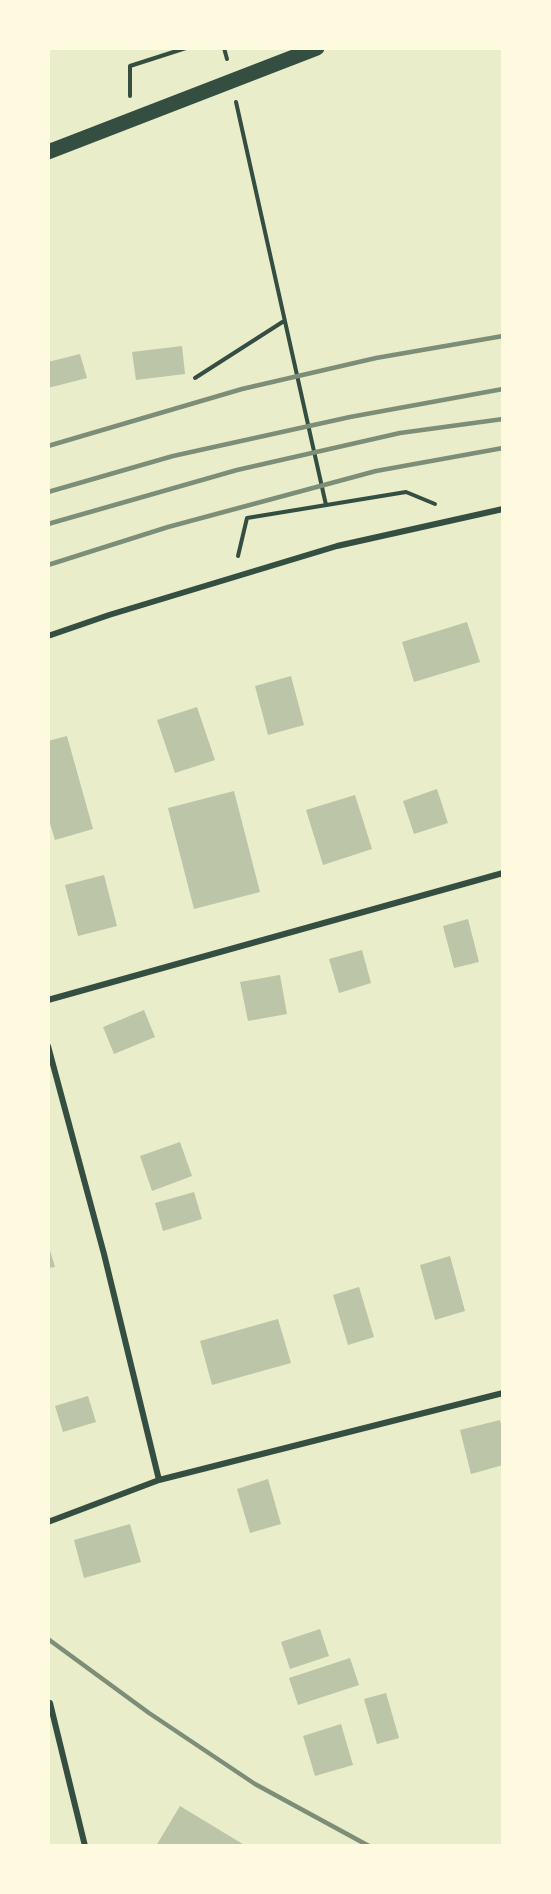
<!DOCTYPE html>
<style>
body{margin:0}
#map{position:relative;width:551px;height:1894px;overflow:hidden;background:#e9edc9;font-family:"Golos Text",sans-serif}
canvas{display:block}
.frame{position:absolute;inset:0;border:50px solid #fefae0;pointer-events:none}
</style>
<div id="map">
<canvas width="551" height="1894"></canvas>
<div class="frame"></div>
</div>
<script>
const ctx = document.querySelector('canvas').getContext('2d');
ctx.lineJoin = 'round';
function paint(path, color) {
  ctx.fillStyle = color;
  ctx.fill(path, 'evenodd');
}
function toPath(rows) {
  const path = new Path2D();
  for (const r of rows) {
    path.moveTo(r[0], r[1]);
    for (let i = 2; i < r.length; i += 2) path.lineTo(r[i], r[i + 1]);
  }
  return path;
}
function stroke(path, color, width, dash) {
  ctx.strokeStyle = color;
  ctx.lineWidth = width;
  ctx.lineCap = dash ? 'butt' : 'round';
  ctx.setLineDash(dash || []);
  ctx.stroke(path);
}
const building = toPath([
 [182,346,185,374,136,380,132,352],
 [80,354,87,378,48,388,48,362],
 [467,622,480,662,414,682,402,642],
 [291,676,304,725,268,735,255,686],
 [197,707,215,760,175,773,157,720],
 [67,736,93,829,55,840,48,817,48,741],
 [437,789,448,823,414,834,403,801],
 [234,791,260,892,194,909,168,808],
 [355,795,372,849,323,865,306,810],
 [104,875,117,926,78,936,65,885],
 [468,919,479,962,454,968,443,926],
 [362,950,371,983,339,993,329,959],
 [280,975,287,1014,248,1021,240,982],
 [144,1010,155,1037,114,1054,103,1027],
 [180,1142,192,1176,152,1191,140,1156],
 [194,1192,202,1219,163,1231,155,1203],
 [48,1244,55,1267,48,1268],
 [450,1256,465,1311,435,1320,420,1265],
 [359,1287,374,1337,348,1345,333,1295],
 [278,1319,291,1363,212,1385,200,1341],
 [88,1396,96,1422,63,1432,55,1406],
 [500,1420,503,1432,503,1465,471,1474,460,1430],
 [268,1479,281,1524,250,1533,237,1489],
 [130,1524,141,1562,84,1578,74,1540],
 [320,1629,329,1656,290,1669,281,1642],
 [350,1658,359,1685,298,1705,289,1678],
 [386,1693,399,1738,377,1744,364,1699],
 [341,1724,353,1765,315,1776,303,1736],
 [180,1806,246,1846,156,1846]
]);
const path = toPath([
 [224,48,227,59],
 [130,96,130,66,186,48],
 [236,102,326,505],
 [195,378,284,321],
 [238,556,247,518,406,492,435,504]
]);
const minor = toPath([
 [48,636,109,615,337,546,503,509],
 [48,1000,503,873],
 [48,1046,104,1254,159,1480],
 [48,1522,159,1480,503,1393],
 [50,1703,85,1846]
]);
const primary = toPath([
 [48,152,317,48]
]);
const rail = toPath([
 [48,446,242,389,376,358,503,336],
 [48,492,173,456,350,417,503,389],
 [48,524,237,470,400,433,503,419],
 [48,565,168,527,376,471,503,448],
 [48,1639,149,1713,255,1784,369,1846]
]);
paint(building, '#bcc5a7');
stroke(path, '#344e41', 4);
stroke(minor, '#344e41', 6);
stroke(primary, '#344e41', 15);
stroke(rail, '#7c8e77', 4.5);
</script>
